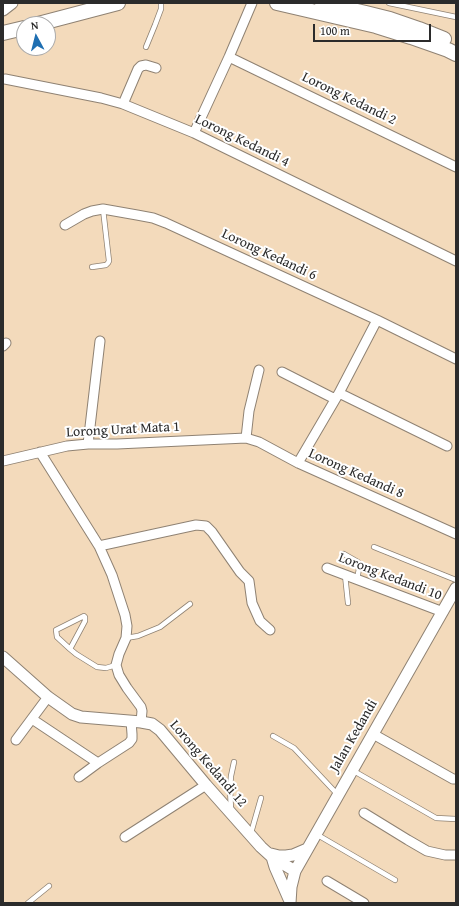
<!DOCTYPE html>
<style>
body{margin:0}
#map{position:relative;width:459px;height:906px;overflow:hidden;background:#f3dabb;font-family:"Gentium Book Plus",serif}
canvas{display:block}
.frame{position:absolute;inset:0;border:4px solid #2b2b2b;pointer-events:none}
.north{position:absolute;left:16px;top:16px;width:40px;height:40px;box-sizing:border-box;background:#fff;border:1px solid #aaa;border-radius:50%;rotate:353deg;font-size:11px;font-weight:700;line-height:16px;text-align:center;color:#2b2b2b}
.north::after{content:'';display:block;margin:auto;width:14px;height:18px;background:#1f6fb2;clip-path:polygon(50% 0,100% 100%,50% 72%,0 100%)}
.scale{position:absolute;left:313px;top:24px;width:118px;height:18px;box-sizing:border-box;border:2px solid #2b2b2b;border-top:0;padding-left:5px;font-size:12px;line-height:14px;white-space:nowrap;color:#2b2b2b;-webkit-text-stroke:3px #fff;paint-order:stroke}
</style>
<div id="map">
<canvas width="459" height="906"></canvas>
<div class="frame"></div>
<div class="north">N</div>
<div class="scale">100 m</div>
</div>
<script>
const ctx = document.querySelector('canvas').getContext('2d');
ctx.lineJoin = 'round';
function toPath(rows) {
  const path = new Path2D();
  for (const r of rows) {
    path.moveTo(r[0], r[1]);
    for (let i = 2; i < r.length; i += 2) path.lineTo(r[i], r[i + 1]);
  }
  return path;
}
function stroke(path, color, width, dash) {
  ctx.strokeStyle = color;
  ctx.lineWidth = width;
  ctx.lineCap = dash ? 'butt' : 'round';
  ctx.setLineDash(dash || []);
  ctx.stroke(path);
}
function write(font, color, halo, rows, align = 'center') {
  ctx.font = font + ' "Gentium Book Plus",serif';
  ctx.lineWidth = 4;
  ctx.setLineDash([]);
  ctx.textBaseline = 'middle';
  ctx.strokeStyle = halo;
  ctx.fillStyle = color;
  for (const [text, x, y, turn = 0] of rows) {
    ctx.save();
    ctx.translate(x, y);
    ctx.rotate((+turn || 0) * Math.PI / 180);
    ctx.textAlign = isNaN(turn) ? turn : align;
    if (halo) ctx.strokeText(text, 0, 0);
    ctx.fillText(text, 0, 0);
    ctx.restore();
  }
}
const service = toPath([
 [389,3,456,17],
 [146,47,155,25,161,9,161,3],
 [92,267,106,265,108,263,109,261,103,209],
 [374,547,456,580],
 [344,554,358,562,359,569,357,579],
 [345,575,348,603],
 [126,638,138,636,160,627,190,604],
 [70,649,85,621,85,617,84,616,56,630,57,637,70,649,76,654,97,667,106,668,116,665],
 [273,736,294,748,338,795],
 [352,770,436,818,456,819],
 [231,810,230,788,231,776,234,762],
 [251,833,261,798],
 [316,834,395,880],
 [28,903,49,886]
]);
const minor = toPath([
 [229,57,456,167],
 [5,79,101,98,123,104,194,133,456,261],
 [123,104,138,69,141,66,146,65,156,68],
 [194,133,229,57,252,3],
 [65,225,84,214,92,211,103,209,137,215,153,218,166,223,377,320,456,359],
 [377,320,339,393,447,446],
 [3,346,6,343],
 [282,372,335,399],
 [246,438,249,411,259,370],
 [88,444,100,341],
 [40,452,99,546,112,575,125,615,127,626,126,638,119,654,116,665,119,675,127,688,141,707,142,711,141,722],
 [3,461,67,446,88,444,117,444,246,438,259,442,298,463,456,534],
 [298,463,339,393],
 [99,546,196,525,206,526,212,532,240,572,249,581,252,603,260,621,270,630],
 [327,568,443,612],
 [32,719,98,763],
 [373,734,453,779,456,779],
 [16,740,48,697],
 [79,777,98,763,129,743,132,739,132,734,131,721],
 [364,813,408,840,427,851,445,855,456,855],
 [125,837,206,785],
 [327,881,364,903]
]);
const tertiary = toPath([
 [3,10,12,3],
 [3,657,48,697,72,714,81,717,141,722,152,724,160,730,206,785,261,847,272,857,295,871],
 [271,854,279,856,286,856,293,855,307,849],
 [272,857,275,867,289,899],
 [290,903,291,887,295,871,456,588]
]);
const primary = toPath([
 [277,3,376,26,411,37,448,50,456,54],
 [322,3,366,13,390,19,419,29,444,39],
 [38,24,118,3],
 [3,33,24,28]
]);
const streetNames = [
 ["Lorong Kedandi 2",349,99,26],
 ["Lorong Kedandi 4",242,141,26],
 ["Lorong Kedandi 6",269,255,25],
 ["Lorong Urat Mata 1",123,430,-3],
 ["Lorong Kedandi 8",356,474,24],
 ["Lorong Kedandi 10",390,577,21],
 ["Jalan Kedandi",354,736,-60],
 ["Lorong Kedandi 12",208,764,49]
];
stroke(service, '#8f8273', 6);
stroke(minor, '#8f8273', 11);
stroke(tertiary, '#8f8273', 13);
stroke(primary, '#8f8273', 16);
stroke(service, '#fff', 4.5);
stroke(minor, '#fff', 9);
stroke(tertiary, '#fff', 11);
stroke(primary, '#fff', 14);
write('14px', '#2b2b2b', '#fff', streetNames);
</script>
